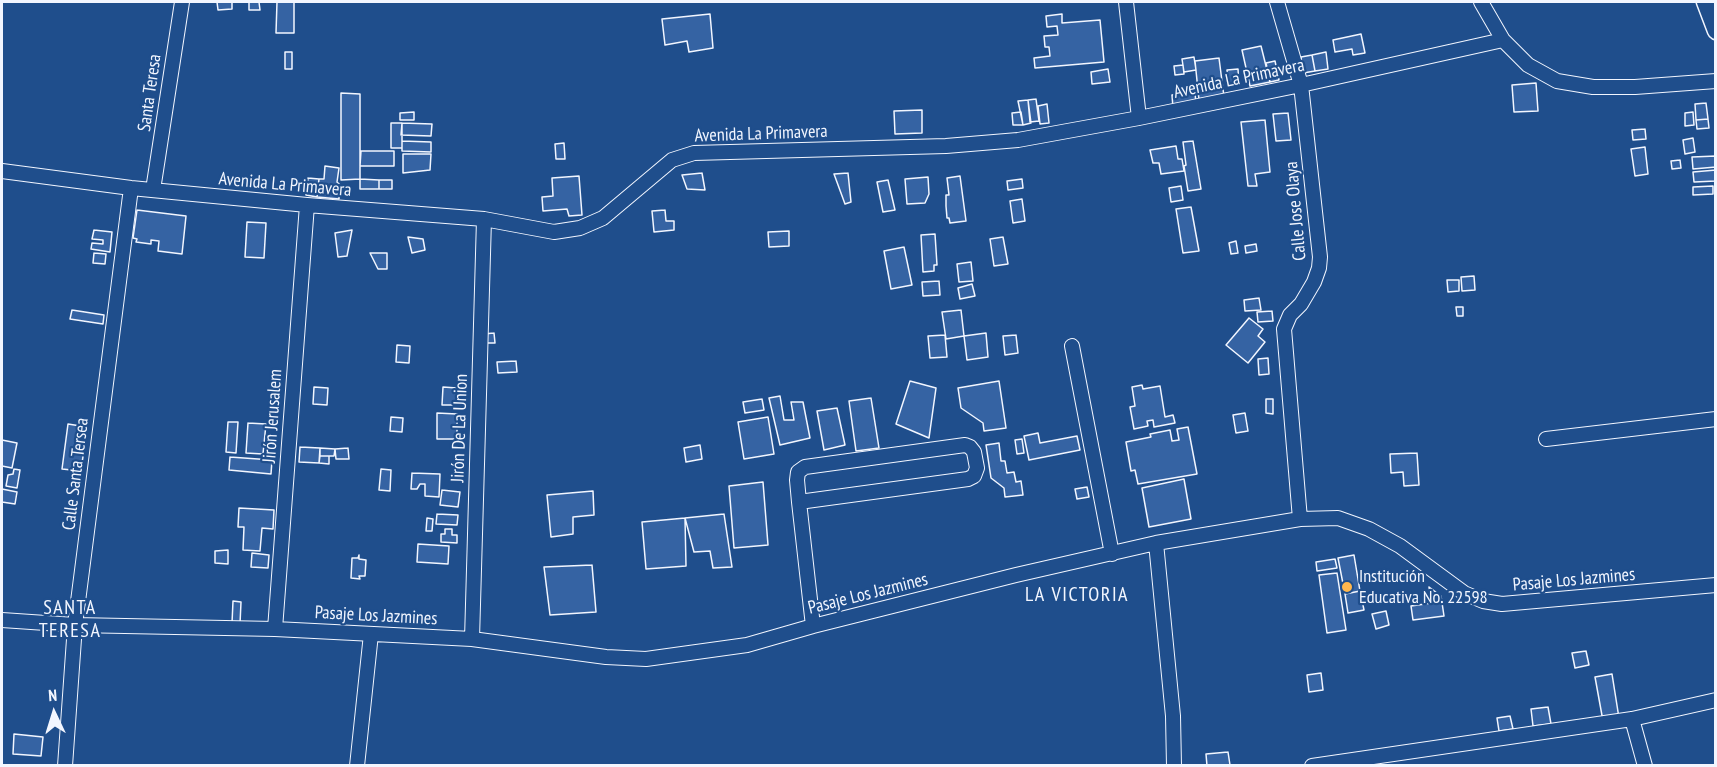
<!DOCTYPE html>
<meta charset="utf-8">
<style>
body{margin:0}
#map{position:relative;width:1717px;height:767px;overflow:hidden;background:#1f4e8c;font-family:"PT Sans Narrow",sans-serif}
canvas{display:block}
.frame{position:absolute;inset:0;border:3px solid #f2f6ff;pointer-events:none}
.north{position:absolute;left:24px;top:683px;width:60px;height:60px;-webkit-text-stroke:4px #1f4e8c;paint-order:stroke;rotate:356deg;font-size:16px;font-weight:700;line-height:24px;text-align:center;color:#f2f6ff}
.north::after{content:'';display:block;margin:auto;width:21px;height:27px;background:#f2f6ff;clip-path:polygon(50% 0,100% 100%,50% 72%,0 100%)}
</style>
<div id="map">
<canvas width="1717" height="767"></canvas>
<div class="frame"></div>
<div class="north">N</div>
</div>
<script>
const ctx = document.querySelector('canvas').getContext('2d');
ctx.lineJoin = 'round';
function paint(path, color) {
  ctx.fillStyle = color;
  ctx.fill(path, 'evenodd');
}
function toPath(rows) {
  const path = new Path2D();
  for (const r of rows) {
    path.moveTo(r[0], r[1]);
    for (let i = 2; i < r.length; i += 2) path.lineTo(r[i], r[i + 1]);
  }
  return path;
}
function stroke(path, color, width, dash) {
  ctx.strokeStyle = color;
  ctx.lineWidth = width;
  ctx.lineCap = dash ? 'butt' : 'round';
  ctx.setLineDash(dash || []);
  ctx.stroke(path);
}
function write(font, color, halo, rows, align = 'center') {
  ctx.font = font + ' "PT Sans Narrow",sans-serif';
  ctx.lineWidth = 4.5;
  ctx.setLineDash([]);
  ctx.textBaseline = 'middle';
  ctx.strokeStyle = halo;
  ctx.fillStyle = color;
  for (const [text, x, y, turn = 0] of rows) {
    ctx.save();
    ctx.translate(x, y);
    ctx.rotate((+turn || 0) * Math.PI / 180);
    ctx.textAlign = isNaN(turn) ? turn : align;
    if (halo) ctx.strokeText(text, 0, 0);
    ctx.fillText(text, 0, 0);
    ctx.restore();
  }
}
const building = toPath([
 [217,2,232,2,232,9,218,10,217,2],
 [249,2,259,2,260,10,249,10,249,2],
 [277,2,294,2,294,33,276,33,277,2],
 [710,14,713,48,689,52,687,41,665,45,662,19,710,14],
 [1062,14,1062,23,1100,20,1104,62,1035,68,1034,58,1050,56,1049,47,1045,47,1044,36,1058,35,1057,26,1047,27,1046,16,1062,14],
 [1361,34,1365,53,1353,55,1352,49,1335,52,1333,40,1361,34],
 [1261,46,1270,82,1250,86,1242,50,1261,46],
 [285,52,292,52,292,69,285,69,285,52],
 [1326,52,1328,69,1315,71,1312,55,1326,52],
 [1312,55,1315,71,1303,73,1301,57,1312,55],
 [1194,57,1196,70,1184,72,1182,59,1194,57],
 [1219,58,1224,97,1199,100,1195,61,1219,58],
 [1275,61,1279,80,1270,82,1266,63,1275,61],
 [1183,65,1184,74,1175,75,1174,66,1183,65],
 [1108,69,1110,82,1092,84,1091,72,1108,69],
 [1238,69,1239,85,1228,86,1227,70,1238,69],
 [1536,83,1538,111,1514,112,1512,85,1536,83],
 [1195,92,1196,105,1173,108,1172,95,1195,92],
 [341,93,360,94,360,179,341,180,341,93],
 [1036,99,1039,121,1030,122,1028,100,1036,99],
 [1028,100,1031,123,1023,125,1018,101,1028,100],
 [1706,103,1708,119,1696,120,1695,104,1706,103],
 [1047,104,1049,123,1040,124,1038,106,1047,104],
 [922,110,922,133,895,134,894,111,922,110],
 [414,112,414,120,400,120,400,113,414,112],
 [1021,112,1023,125,1013,125,1012,113,1021,112],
 [1693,112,1694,125,1685,126,1685,113,1693,112],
 [1288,113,1291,140,1276,141,1273,114,1288,113],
 [1708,119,1709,128,1697,129,1696,120,1708,119],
 [1265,120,1270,172,1255,174,1257,186,1248,186,1241,122,1265,120],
 [391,123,402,123,402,148,391,148,391,123],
 [402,123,432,124,431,136,401,135,402,123],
 [1645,129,1646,139,1633,140,1632,130,1645,129],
 [1693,138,1695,152,1685,154,1683,140,1693,138],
 [402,141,431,142,431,152,402,151,402,141],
 [1193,141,1201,189,1188,191,1184,166,1186,165,1183,142,1193,141],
 [564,143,565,159,556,159,555,144,564,143],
 [1176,146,1178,159,1182,159,1184,171,1161,174,1159,163,1153,163,1150,150,1176,146],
 [1645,147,1648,174,1635,176,1631,149,1645,147],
 [361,151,394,151,394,166,360,166,361,151],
 [403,154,431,154,430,170,403,173,403,154],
 [1716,156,1716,167,1693,169,1692,157,1716,156],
 [1680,160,1681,168,1672,169,1671,161,1680,160],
 [325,166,339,168,337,182,340,185,339,199,317,197,319,179,324,179,325,166],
 [1716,170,1716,181,1694,182,1693,172,1716,170],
 [702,173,705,190,687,189,682,175,702,173],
 [848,173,851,202,845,204,834,174,848,173],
 [579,176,582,215,569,216,567,209,543,211,542,197,553,196,552,178,579,176],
 [960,176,966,221,950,223,949,218,947,218,946,206,946,195,949,195,947,178,960,176],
 [928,177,929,194,925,203,907,204,905,179,928,177],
 [308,178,319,179,317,197,306,195,308,178],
 [360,179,379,180,379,189,360,189,360,179],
 [1022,179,1023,188,1008,190,1007,181,1022,179],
 [379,180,392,180,392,189,379,189,379,180],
 [888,180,895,210,883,212,877,182,888,180],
 [1181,186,1183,200,1171,202,1169,188,1181,186],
 [1713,186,1713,194,1693,195,1693,187,1713,186],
 [1022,199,1025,221,1013,223,1010,201,1022,199],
 [1191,207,1199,251,1183,253,1176,209,1191,207],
 [137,210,186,216,182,254,158,251,159,241,151,240,151,244,136,242,137,239,133,238,137,210],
 [665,210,666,221,674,221,674,230,654,232,652,211,665,210],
 [247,222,266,223,264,258,245,257,247,222],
 [94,230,112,232,110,252,91,249,92,243,103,244,103,240,92,239,94,230],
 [352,230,347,256,338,257,335,233,352,230],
 [789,231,789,246,769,247,768,232,789,231],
 [935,234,937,265,934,265,934,271,923,272,921,235,935,234],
 [408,237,423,239,425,250,412,253,408,237],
 [1003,237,1008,264,994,266,990,239,1003,237],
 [1236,241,1238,253,1231,254,1229,243,1236,241],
 [1256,244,1257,251,1246,253,1245,246,1256,244],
 [904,247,912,285,891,289,884,251,904,247],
 [94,253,106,254,105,264,93,263,94,253],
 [370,253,387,253,387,269,378,269,370,253],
 [971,262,973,281,959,282,957,264,971,262],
 [1474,276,1475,290,1462,291,1461,277,1474,276],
 [1447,280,1459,280,1459,291,1448,292,1447,280],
 [939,281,940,295,923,296,922,282,939,281],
 [972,284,975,296,960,299,958,288,972,284],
 [1259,298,1261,310,1245,311,1244,300,1259,298],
 [1456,307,1463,307,1463,316,1457,316,1456,307],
 [72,310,104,315,103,324,70,319,72,310],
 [961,310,964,336,946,339,942,312,961,310],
 [1272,311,1273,321,1258,322,1257,312,1272,311],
 [1249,318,1263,329,1258,336,1265,342,1248,363,1226,345,1249,318],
 [494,333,495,343,484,343,483,334,494,333],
 [986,333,988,357,967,360,964,336,986,333],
 [945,335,947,357,930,358,928,336,945,335],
 [1016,335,1018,353,1005,355,1003,336,1016,335],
 [397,345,410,346,409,363,396,362,397,345],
 [1268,358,1269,374,1259,375,1258,359,1268,358],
 [516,361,517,372,498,373,497,362,516,361],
 [910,381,936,388,929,438,896,424,910,381],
 [999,381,1006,428,984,431,983,423,961,408,958,388,999,381],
 [1142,385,1143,389,1160,386,1165,417,1173,415,1175,423,1154,427,1153,420,1147,421,1148,426,1134,429,1130,407,1135,406,1132,387,1142,385],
 [314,387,328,388,327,405,313,404,314,387],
 [443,387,457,388,456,405,442,405,443,387],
 [780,396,784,420,794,420,791,402,803,402,810,438,780,445,769,398,780,396],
 [871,398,879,448,856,451,849,401,871,398],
 [762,399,764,410,745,413,743,402,762,399],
 [1266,399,1273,399,1273,414,1266,413,1266,399],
 [837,408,845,445,824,450,817,411,837,408],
 [437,413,457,414,457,439,437,439,437,413],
 [1245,413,1248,431,1236,433,1233,415,1245,413],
 [391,417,403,418,402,432,390,431,391,417],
 [768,417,774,454,744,459,738,422,768,417],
 [228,422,238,422,236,453,226,452,228,422],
 [248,423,266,424,263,454,246,453,248,423],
 [68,424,87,427,81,471,62,469,68,424],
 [1188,427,1197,474,1138,484,1135,470,1131,471,1126,442,1151,437,1150,434,1170,430,1172,441,1179,440,1177,429,1188,427],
 [1038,433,1040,443,1077,436,1080,450,1029,460,1024,436,1038,433],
 [1022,439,1024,453,1017,454,1015,440,1022,439],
 [2,440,17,443,12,468,2,466,2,440],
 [999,443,1001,461,1005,461,1007,473,1014,472,1016,482,1021,481,1023,495,1005,497,1004,488,991,478,986,445,999,443],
 [700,445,702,459,686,462,684,448,700,445],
 [300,447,320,448,319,463,299,462,300,447],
 [320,448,335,449,334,456,320,456,320,448],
 [348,448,349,459,336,459,335,449,348,448],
 [1417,453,1419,485,1404,486,1403,472,1391,473,1390,454,1417,453],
 [320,456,329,456,329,464,319,463,320,456],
 [230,457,272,460,271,474,229,470,230,457],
 [14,469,20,470,17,488,6,486,8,475,13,474,14,469],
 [381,469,391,470,390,491,379,490,381,469],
 [412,473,440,474,439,497,425,496,425,484,420,484,417,489,411,489,412,473],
 [1184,479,1191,519,1149,527,1142,488,1184,479],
 [763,482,768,545,734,548,729,486,763,482],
 [1087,487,1089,497,1077,499,1075,489,1087,487],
 [2,489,17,492,15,504,2,502,2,489],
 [442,490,460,492,458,507,440,505,442,490],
 [593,491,594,515,573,517,573,534,551,537,547,495,593,491],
 [239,508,274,510,273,529,262,528,260,551,243,550,244,527,238,527,239,508],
 [437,514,458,515,457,525,436,524,437,514],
 [724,514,732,567,713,568,710,551,694,552,685,518,724,514],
 [427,518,433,519,432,531,426,531,427,518],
 [685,518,686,566,646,569,642,522,685,518],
 [445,529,452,529,452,535,457,535,457,543,441,542,441,534,445,534,445,529],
 [418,544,449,546,448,564,417,562,418,544],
 [228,550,228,564,215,563,215,551,228,550],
 [252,553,269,555,268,568,251,567,252,553],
 [359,555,359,559,366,560,365,576,359,576,360,579,351,578,352,558,358,558,359,555],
 [1354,555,1360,591,1345,594,1338,558,1354,555],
 [1335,559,1337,568,1317,571,1316,562,1335,559],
 [592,565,596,612,550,615,544,567,592,565],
 [1337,573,1346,630,1327,633,1319,575,1337,573],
 [1429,587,1441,596,1444,616,1413,620,1411,606,1432,603,1429,587],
 [1360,591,1364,610,1348,613,1345,594,1360,591],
 [233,601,241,602,240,624,232,623,233,601],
 [1386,611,1389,625,1376,629,1372,614,1386,611],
 [1586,651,1589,665,1575,668,1572,653,1586,651],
 [1321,673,1323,690,1309,692,1307,675,1321,673],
 [1612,674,1619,718,1603,721,1595,677,1612,674],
 [1548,707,1551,724,1533,726,1531,709,1548,707],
 [1510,716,1513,729,1499,731,1497,718,1510,716],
 [14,734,43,737,41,756,13,754,14,734],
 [1228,752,1230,765,1207,766,1206,754,1228,752]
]);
const minor = toPath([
 [1126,2,1139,118],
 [1277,2,1301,85,1320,257,1319,268,1314,282,1301,304,1290,315,1284,329,1300,519],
 [1481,2,1503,40,1528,65,1557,81,1593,87,1635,87,1716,81],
 [2,171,131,188,307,205,484,219,554,232,580,228,603,218,672,160,694,153,946,146,1018,140,1139,118,1301,85,1503,40],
 [153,190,182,2],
 [1072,346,1112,554],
 [1546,439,1716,419],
 [799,502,968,479,974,476,977,468,974,452,970,447,965,445,805,467,798,472,797,480,799,502,813,626],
 [1156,543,1173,716,1174,766],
 [2,620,75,625,275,629,472,639,606,657,646,659,747,645,813,626,1016,575,1156,543,1300,519,1338,518,1369,529,1400,546,1464,593,1483,601,1502,604,1716,585],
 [275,629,307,205],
 [472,639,484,219],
 [1632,719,1645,766],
 [65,766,75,625,131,188],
 [357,766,371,634],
 [1312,766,1632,719,1716,700]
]);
const tertiary = toPath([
 [1705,2,1716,31]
]);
const markers = [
 [1347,587,6,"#ffb74d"]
];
const streetNames = [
 ["Avenida La Primavera",1239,79,-12],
 ["Santa Teresa",150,93,-82],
 ["Avenida La Primavera",761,134,-2],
 ["Avenida La Primavera",285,185,5],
 ["Calle Jose Olaya",1296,211,-95],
 ["Jirón Jerusalem",273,416,-86],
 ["Jirón De La Union",460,428,-88],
 ["Calle Santa Tersea",76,474,-83],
 ["Pasaje Los Jazmines",1574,580,-5],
 ["Pasaje Los Jazmines",868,594,-14],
 ["Pasaje Los Jazmines",376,616,3]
];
const poiNames = [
 ["Institución",1359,577],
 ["Educativa No. 22598",1359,598]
];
const neighbourhoodNames = [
 ["LA VICTORIA",1077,595],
 ["SANTA",70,608],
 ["TERESA",70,631]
];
paint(building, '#3563a3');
stroke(building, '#f2f6ff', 1.5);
stroke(minor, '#f2f6ff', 16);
stroke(tertiary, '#f2f6ff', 19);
stroke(minor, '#1f4e8c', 14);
stroke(tertiary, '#1f4e8c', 16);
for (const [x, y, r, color] of markers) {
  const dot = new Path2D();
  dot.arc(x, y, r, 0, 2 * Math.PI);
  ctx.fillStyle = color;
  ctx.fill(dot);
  stroke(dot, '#1f4e8c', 2);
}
write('18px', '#f2f6ff', '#1f4e8c', streetNames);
write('18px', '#f2f6ff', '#1f4e8c', poiNames, 'left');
ctx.letterSpacing = '1.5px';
write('20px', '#f2f6ff', '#1f4e8c', neighbourhoodNames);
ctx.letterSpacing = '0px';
</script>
